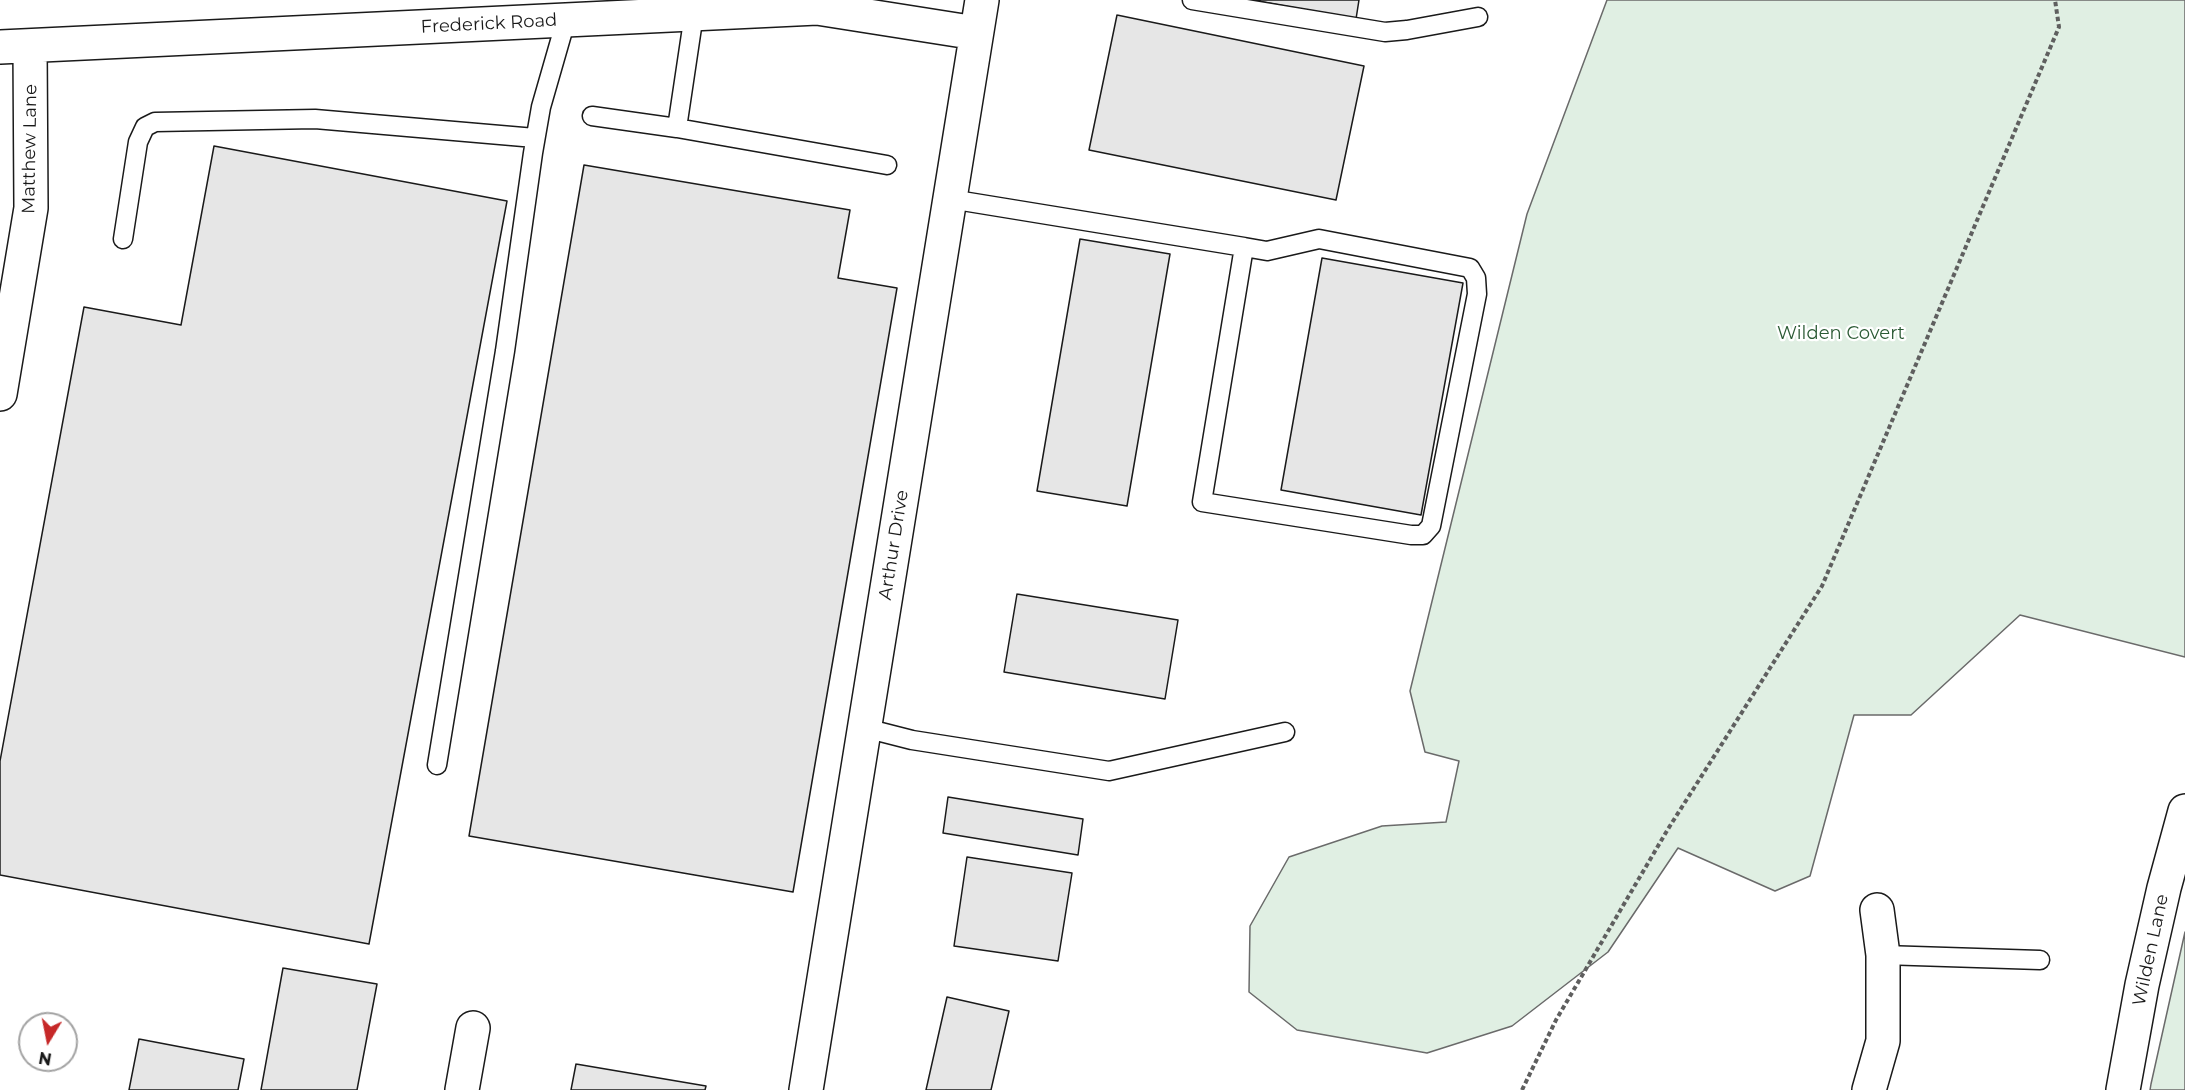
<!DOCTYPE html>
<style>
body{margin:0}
#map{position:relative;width:2185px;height:1090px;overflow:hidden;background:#fff;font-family:Montserrat,sans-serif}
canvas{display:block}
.north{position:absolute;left:18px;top:1012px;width:60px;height:60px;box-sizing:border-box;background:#fff;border:2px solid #a3a3a3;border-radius:50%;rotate:190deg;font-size:16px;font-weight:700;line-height:24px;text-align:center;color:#1a1a1a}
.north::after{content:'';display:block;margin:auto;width:21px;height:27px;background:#c62828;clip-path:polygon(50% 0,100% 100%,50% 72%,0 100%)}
</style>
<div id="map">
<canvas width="2185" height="1090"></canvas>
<div class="north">N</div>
</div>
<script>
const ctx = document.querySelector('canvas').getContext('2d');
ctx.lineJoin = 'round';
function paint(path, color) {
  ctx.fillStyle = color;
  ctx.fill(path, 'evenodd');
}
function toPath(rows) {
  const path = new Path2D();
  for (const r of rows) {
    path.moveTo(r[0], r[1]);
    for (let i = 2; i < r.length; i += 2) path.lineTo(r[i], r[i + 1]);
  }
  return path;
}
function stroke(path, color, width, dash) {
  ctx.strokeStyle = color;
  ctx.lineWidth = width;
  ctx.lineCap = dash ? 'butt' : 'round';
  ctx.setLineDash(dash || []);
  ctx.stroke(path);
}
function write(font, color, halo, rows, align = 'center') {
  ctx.font = font + ' Montserrat,sans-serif';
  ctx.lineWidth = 4.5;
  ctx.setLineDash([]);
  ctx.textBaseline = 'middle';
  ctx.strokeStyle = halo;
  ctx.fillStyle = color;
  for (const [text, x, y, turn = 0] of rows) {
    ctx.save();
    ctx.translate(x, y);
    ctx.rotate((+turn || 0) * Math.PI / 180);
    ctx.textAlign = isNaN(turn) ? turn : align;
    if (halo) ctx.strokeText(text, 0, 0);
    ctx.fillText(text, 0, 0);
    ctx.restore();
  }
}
const green = toPath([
 [1607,0,2185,0,2185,657,2020,615,1911,715,1854,715,1810,876,1775,891,1678,848,1608,952,1512,1026,1427,1053,1297,1030,1249,992,1250,926,1289,857,1382,826,1446,822,1459,761,1425,752,1410,691,1527,214,1607,0],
 [2185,932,2185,1090,2150,1090,2151,1084,2185,932]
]);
const building = toPath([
 [1252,0,1359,0,1356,19,1252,0],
 [1117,15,1364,66,1336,200,1089,150,1117,15],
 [214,146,507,201,369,944,0,875,0,761,84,307,181,325,214,146],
 [584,165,850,210,838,278,897,288,793,892,469,836,584,165],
 [1080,239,1170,254,1127,506,1037,491,1080,239],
 [1322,258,1463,283,1421,515,1281,490,1322,258],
 [1017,594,1178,620,1165,699,1004,672,1017,594],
 [948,797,1083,819,1078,855,943,833,948,797],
 [967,857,1072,873,1058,961,954,946,967,857],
 [283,968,377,984,357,1090,261,1090,283,968],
 [947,997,1009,1011,991,1090,926,1090,947,997],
 [139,1039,244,1059,238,1090,129,1090,139,1039],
 [576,1064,706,1086,705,1090,571,1090,576,1064]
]);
const path = toPath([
 [1522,1090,1556,1020,1668,829,1822,586,2059,27,2055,0]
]);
const service = toPath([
 [1192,0,1385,32,1407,30,1478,17],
 [592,116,677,128,887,165],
 [677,128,694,14],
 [950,199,1244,247,1202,502,1411,535,1423,535,1431,526,1477,294,1476,278,1470,268,1319,239,1267,251,1244,247],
 [123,239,138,142,145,127,155,122,315,119,535,138],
 [865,728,912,740,1109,771,1285,732],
 [437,765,505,351,533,153,541,107,566,20],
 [1883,955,2040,960]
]);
const minor = toPath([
 [0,47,817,8,976,33],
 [0,394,31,208,30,46],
 [462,1090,473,1028],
 [806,1090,982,0],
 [1869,1090,1883,1041,1883,955,1877,910]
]);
const tertiary = toPath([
 [2123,1090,2142,985,2164,888,2185,811]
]);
const streetNames = [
 ["Frederick Road",489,24,-3],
 ["Matthew Lane",30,149,-89],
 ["Arthur Drive",894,545,-81],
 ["Wilden Lane",2151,950,-78]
];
const parkNames = [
 ["Wilden Covert",1841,334]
];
paint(green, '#e0efe3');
stroke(green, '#6a6a6a', 1.5);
paint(building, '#e6e6e6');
stroke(building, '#1a1a1a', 1.5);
stroke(service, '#1a1a1a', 21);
stroke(minor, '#1a1a1a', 36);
stroke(tertiary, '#1a1a1a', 36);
stroke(path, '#5f5f5f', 4, [4.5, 3]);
stroke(service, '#fff', 18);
stroke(minor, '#fff', 33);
stroke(tertiary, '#fff', 33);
write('18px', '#1a1a1a', '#fff', streetNames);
write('18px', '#2b5a34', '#fff', parkNames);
</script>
